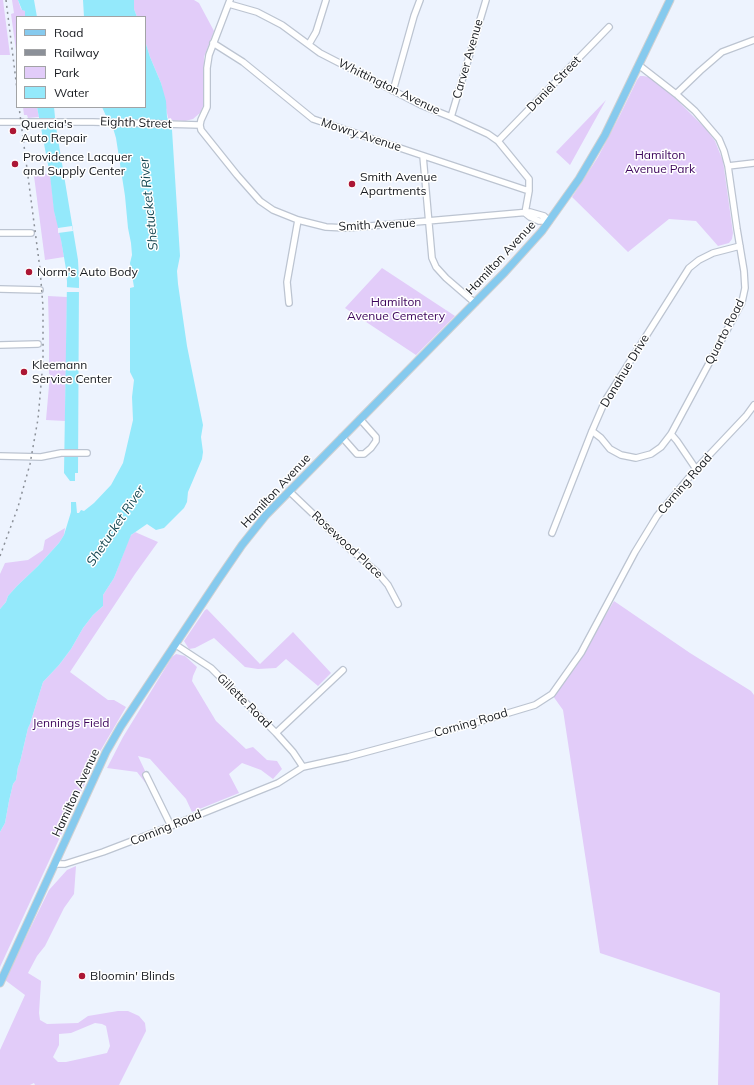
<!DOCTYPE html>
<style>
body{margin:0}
#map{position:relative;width:754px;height:1085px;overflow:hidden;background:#edf3fe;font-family:Mulish,sans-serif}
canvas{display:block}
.legend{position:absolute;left:16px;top:16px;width:130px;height:92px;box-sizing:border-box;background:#fff;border:1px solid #a2a3a5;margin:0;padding:5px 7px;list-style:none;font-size:12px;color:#16191e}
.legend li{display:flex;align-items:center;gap:8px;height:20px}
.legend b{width:20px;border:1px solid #a2a3a5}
</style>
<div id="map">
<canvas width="754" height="1085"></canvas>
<ul class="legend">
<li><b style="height:5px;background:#86caee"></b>Road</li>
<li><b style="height:5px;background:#8b9098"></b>Railway</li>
<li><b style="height:11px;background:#e2ccf9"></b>Park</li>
<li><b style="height:11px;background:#94e9fb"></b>Water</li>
</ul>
</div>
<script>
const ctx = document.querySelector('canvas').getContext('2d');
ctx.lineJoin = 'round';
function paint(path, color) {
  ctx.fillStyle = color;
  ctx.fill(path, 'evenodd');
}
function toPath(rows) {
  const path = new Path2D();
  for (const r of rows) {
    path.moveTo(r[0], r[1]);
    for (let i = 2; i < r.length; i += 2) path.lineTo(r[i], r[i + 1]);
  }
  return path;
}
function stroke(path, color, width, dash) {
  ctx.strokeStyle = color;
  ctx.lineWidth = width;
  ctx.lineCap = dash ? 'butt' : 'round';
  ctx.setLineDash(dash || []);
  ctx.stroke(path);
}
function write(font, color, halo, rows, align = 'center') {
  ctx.font = font + ' Mulish,sans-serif';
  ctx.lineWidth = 3;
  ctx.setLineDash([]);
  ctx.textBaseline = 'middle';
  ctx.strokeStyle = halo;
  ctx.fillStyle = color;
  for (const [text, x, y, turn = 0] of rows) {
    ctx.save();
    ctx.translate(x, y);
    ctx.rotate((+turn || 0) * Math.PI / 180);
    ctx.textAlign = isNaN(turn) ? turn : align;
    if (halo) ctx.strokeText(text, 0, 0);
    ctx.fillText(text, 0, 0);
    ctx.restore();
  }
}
const green = toPath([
 [0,0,3,0,10,55,0,55],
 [12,0,18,0,21,9,25,11,26,16,25,17,17,17,17,58,11,14,14,13],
 [134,0,194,0,199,3,214,31,204,57,203,106,200,113,193,119,185,121,169,120,168,118,161,83,150,57,145,41,145,17,137,17,134,9],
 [640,76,643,76,649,77,673,96,706,129,715,141,723,161,733,233,732,239,729,243,718,246,696,221,669,219,628,252,572,197,598,157,620,115,637,80],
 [606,100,570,165,556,152],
 [23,107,37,107,39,117,28,118,27,115,24,115],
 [50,173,55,215,59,227,64,257,45,260,34,176],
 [382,268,455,316,416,355,345,308],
 [48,296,67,297,65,421,46,420,50,374,49,374,49,332],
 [65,528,64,535,59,543,38,566,17,586,8,596,6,602,0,609,0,574,5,563,28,560,43,550,45,540],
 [135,532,158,542,135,574,70,672,108,700,114,700,126,707,98,755,0,967,0,832,5,823,9,801,13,784,16,780,18,767,20,762,28,728,30,724,43,682,59,665,71,649,83,628,93,615,103,606,103,595,114,578,130,536],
 [614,601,690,653,751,691,754,695,754,1085,718,1085,720,993,600,953,563,710,553,696,567,679],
 [207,609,260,664,293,632,331,673,318,686,286,659,276,668,258,669,245,667,214,638,195,648,189,649,184,641,205,610],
 [176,654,185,656,197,667,193,676,192,681,216,721,246,749,253,747,267,760,277,761,282,769,273,779,261,770,242,763,229,774,239,793,192,812,186,799,150,759,138,756,154,790,151,790,137,772,107,768,123,737,172,657],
 [76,866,74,894,64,908,45,946,37,956,28,973,41,981,39,1013,40,1020,47,1024,78,1023,88,1016,118,1011,128,1011,139,1016,145,1023,146,1031,119,1085,35,1085,34,1083,30,1085,0,1085,0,1050,25,995,5,980,49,890,67,870],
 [95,1023,102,1024,106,1026,110,1046,107,1053,66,1062,58,1062,53,1057,59,1045,59,1034,71,1033]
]);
const water = toPath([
 [18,0,34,0,37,17,25,17,25,11,22,10],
 [83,0,134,0,134,9,137,17,84,17],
 [145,41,150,57,161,83,166,101,167,117,172,130,180,256,177,271,178,284,187,346,203,425,201,437,203,452,202,459,188,492,187,502,184,508,164,528,156,530,147,524,131,535,114,578,103,595,103,606,93,615,83,628,71,649,59,665,43,682,30,724,28,728,20,762,18,767,16,780,13,784,9,801,5,823,0,832,0,609,6,602,8,596,17,586,38,566,59,543,64,535,71,512,71,502,76,502,77,513,79,513,81,510,84,511,94,503,111,485,123,463,133,420,132,397,134,380,130,372,130,288,134,287,130,263,132,255,131,243,128,228,125,196,116,138,113,128,111,127,102,107,145,107],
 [37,107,54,107,56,127,78,260,79,279,78,473,75,473,75,481,70,481,64,473,67,282,66,269,61,240,54,211,50,175]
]);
const pier = toPath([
 [108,119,171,121,173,128,109,126],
 [72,226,73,231,58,233,58,228],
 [65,287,79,288,79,292,65,292]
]);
const minor = toPath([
 [229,4,257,12,282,25,320,53,421,105,451,117,488,134,498,141,529,179,529,191,525,213],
 [213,43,243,62,313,119,529,191],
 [309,44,316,32,326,0],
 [393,91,414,16,420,0],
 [676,94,700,71,722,52,754,40],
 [451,117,486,0],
 [0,122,93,122,200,125],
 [200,125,201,130,237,175,260,201,273,210,298,220,326,227,347,228,530,212,544,216,549,221],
 [200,125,201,120,207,107,207,68,209,55,230,0],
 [498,141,609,27],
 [423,156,432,258,436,267,446,278,475,303],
 [728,166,754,163],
 [525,213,530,217,539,221,549,221],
 [0,233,31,233],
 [0,289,40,290],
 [289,303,287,282,298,220],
 [0,345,38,344],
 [592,431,601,438,610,449,621,455,636,458,651,454,661,447,671,434,742,302,745,288,744,271,737,229,728,166,724,151,719,139,695,111,676,94,640,66],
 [671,434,677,441,696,469],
 [342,437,357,454,364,454,371,448,376,441,376,437,360,419],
 [0,456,41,457,61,453,87,453],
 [289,491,352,551,377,572,388,585,398,604],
 [552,533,592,431,605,401,689,268,699,260,713,253,740,246],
 [176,645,211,668,276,733,293,752,303,767],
 [276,733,343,670],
 [146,775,171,826],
 [55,864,65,864,103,852,171,826,278,783,303,767,348,757,485,720,535,705,552,694,581,653,635,552,657,516,696,469,746,416,754,405]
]);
const major = toPath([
 [0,983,106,752,121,726,218,580,242,545,266,515,505,272,542,231,579,179,605,135,670,0]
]);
const rail = toPath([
 [6,0,17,89],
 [0,556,18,507,30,464,38,419,43,362,43,307,40,269,19,107]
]);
const markers = [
 [13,131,4,"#ac1634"],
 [15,164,4,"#ac1634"],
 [352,184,4,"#ac1634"],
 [29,272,4,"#ac1634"],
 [24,372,4,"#ac1634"],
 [82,976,4,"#ac1634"]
];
const streetNames = [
 ["Carver Avenue",468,59,-74],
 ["Daniel Street",554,84,-46],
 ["Whittington Avenue",389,87,26],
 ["Eighth Street",136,123,2],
 ["Mowry Avenue",361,135,18],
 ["Smith Avenue",377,225,-3],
 ["Hamilton Avenue",501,258,-47],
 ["Quarto Road",725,332,-63],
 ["Donahue Drive",625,371,-59],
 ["Corning Road",685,484,-49],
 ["Hamilton Avenue",276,491,-47],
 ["Rosewood Place",347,545,43],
 ["Gillette Road",244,701,45],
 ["Corning Road",471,723,-16],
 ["Hamilton Avenue",76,793,-65],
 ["Corning Road",166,828,-22]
];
const poiNames = [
 ["Quercia's",21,124],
 ["Auto Repair",21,138],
 ["Providence Lacquer",23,157],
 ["and Supply Center",23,171],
 ["Smith Avenue",360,177],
 ["Apartments",360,191],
 ["Norm's Auto Body",37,272],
 ["Kleemann",32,365],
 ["Service Center",32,379],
 ["Bloomin' Blinds",90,976]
];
const parkNames = [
 ["Hamilton",660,155],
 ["Avenue Park",660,169],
 ["Hamilton",396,302],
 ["Avenue Cemetery",396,316],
 ["Jennings Field",71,723]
];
const waterNames = [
 ["Shetucket River",149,204,-96],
 ["Shetucket River",116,526,-56]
];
paint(green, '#e2ccf9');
paint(water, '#94e9fb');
paint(pier, '#edf3fe');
stroke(minor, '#bcc4d1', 8);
stroke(major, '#d0d1d2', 9);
stroke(minor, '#fff', 5.5);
stroke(major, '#86caee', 7);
stroke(rail, '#8b9098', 1.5, [2, 4]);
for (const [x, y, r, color] of markers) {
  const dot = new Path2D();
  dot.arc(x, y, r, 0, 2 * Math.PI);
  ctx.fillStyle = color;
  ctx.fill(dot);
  stroke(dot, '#fff', 1.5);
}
write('12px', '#16191e', '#fff', streetNames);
write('12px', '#16191e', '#fff', poiNames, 'left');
write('12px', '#3c045b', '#fff', parkNames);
write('italic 13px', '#134650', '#fff', waterNames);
</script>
